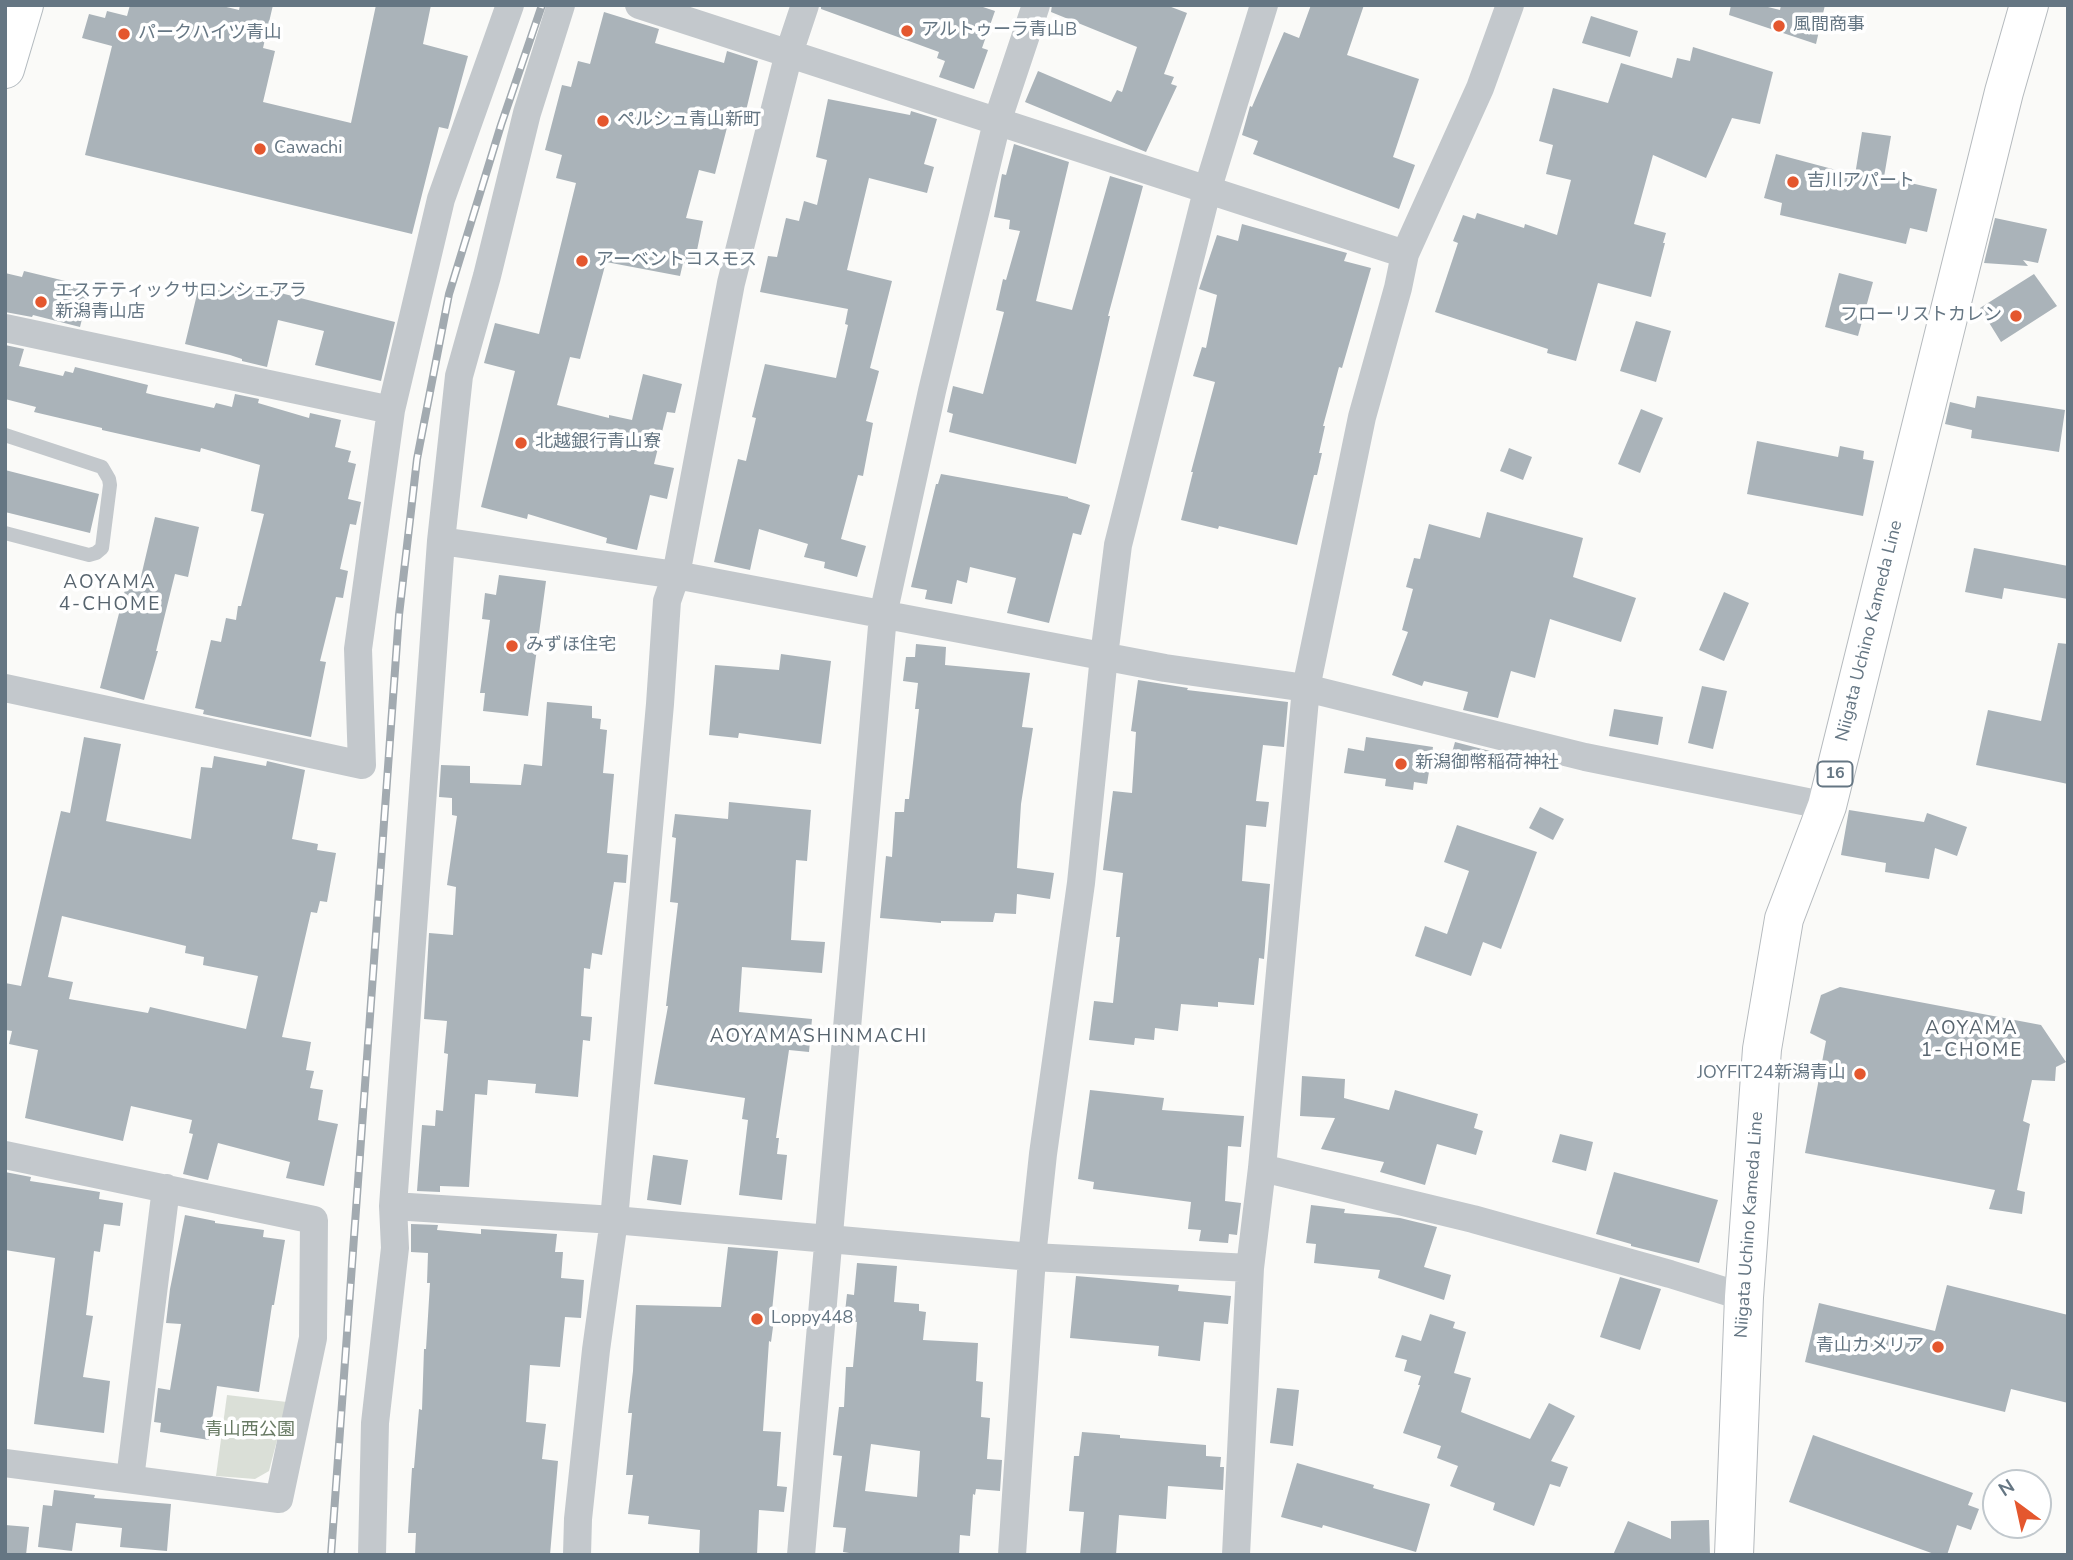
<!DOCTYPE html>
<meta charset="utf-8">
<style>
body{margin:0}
#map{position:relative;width:2073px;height:1560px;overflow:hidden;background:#fafaf8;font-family:"Nunito Sans",sans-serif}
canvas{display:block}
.frame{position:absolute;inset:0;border:7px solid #657683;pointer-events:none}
.north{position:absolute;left:1982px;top:1469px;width:70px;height:70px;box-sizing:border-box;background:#fff;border:2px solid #c1c8cd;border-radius:50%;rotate:327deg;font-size:19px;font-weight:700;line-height:28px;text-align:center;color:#657683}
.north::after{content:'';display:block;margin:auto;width:24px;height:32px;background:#e4572e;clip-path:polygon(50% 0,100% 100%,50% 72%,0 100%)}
</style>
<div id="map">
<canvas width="2073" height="1560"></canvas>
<div class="frame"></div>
<div class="north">N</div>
</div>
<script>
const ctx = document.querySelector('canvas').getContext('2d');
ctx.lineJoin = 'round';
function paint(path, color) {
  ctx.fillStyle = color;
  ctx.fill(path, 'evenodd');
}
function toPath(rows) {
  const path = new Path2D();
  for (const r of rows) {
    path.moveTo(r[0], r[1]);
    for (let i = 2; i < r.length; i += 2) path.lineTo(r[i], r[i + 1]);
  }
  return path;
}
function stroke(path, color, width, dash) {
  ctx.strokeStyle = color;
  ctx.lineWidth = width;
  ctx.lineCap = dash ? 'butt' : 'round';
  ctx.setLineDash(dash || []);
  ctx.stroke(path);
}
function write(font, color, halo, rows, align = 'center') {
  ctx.font = font + ' "Nunito Sans","Noto Sans JP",sans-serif';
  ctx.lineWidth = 7;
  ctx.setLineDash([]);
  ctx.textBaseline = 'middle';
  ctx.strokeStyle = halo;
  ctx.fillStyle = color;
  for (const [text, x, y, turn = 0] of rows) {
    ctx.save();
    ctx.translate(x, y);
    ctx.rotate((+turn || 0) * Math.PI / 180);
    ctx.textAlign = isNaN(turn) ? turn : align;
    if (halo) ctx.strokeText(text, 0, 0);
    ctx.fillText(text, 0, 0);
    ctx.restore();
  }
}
const green = toPath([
 [227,1395,287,1402,269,1471,255,1479,216,1476]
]);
const building = toPath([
 [130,5,218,5,239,10,240,5,273,5,263,48,275,51,263,102,351,123,376,5,431,5,423,44,468,56,448,129,439,127,412,234,85,155,112,46,82,38,89,14,105,18,107,11,127,16],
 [821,5,977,5,995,11,982,48,988,50,974,89,939,77,945,61,937,58,939,52,821,9],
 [1052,5,1166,5,1187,13,1164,74,1174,77,1171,84,1177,86,1146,152,1025,102,1038,71,1111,102,1117,90,1122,92,1137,47,1051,12],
 [1311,5,1364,5,1347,55,1419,79,1393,157,1415,165,1399,209,1253,154,1258,141,1242,135,1250,106,1252,107,1284,32,1299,38],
 [1731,5,1760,5,1780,10,1781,5,1825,5,1816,44,1729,15],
 [604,12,659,29,655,43,724,63,727,51,758,61,744,119,730,116,715,174,699,170,686,218,703,221,694,265,683,263,680,276,606,262,580,359,570,357,557,405,609,418,609,415,632,420,643,374,682,384,675,413,667,412,654,464,674,468,667,499,650,495,637,550,606,543,607,538,528,514,527,519,481,507,515,371,484,363,495,323,539,334,576,183,556,178,562,155,545,150,562,85,571,87,578,61,590,64],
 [1591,16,1638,31,1630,57,1582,43],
 [1693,47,1773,72,1760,124,1732,118,1706,178,1653,155,1634,224,1666,233,1663,243,1665,243,1651,297,1598,283,1576,361,1547,353,1548,349,1435,312,1458,243,1453,241,1463,215,1475,219,1477,213,1524,228,1525,224,1557,235,1571,180,1546,174,1553,145,1539,141,1553,88,1608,103,1621,63,1672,78,1677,58,1690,61],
 [828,99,910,115,911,111,937,119,924,164,934,167,927,193,869,178,847,270,892,281,870,368,879,371,866,421,873,423,863,476,858,475,841,539,866,546,857,577,824,568,825,562,804,557,808,544,759,529,750,570,714,562,738,459,746,461,756,418,752,417,765,364,836,378,848,325,845,324,848,309,760,292,768,256,777,257,786,218,799,221,804,201,817,205,827,160,816,157],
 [1862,132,1891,136,1884,177,1937,189,1927,232,1910,228,1906,244,1780,215,1782,203,1764,198,1776,154,1855,175],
 [1014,144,1069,162,1036,301,1072,310,1110,176,1143,186,1108,316,1110,316,1076,464,949,432,953,414,947,412,953,386,983,394,1004,312,996,310,1003,279,1006,280,1020,231,1009,229,1010,220,994,217,1002,174,1006,175],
 [1995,218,2047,229,2038,263,2023,260,2028,266,1984,263],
 [1242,224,1347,253,1344,261,1371,268,1342,368,1339,367,1323,426,1325,426,1319,453,1322,453,1317,475,1314,475,1297,545,1219,526,1218,529,1181,520,1193,472,1191,472,1215,382,1193,376,1202,347,1206,348,1217,295,1199,289,1217,235,1238,241],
 [24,271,90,287,80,327,33,315,32,317,5,312,5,273,22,277],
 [1839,273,1873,282,1858,336,1825,327],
 [2034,274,2057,306,2001,342,1980,308],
 [237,282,395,322,381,381,315,365,324,331,278,320,267,367,242,361,242,359,230,355,185,344,199,286,235,294],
 [1636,321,1671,331,1656,382,1620,371],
 [5,345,24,349,19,366,63,376,65,371,73,373,75,367,148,385,146,393,154,395,214,408,216,403,232,407,235,394,259,399,258,403,309,418,310,413,341,420,335,447,351,451,348,462,356,464,348,499,361,502,356,525,350,524,340,569,348,571,343,598,336,597,320,661,326,662,311,737,203,714,204,710,195,708,211,640,221,642,226,618,236,620,238,606,241,606,264,514,251,511,260,465,201,448,200,452,102,430,102,428,34,412,36,407,5,399],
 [1977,396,2065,410,2059,452,1971,438,1972,430,1945,424,1950,402,1975,408],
 [1641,409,1663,418,1640,473,1618,464],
 [1757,441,1838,457,1840,446,1864,451,1863,459,1874,461,1863,516,1747,494],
 [1509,448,1532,457,1523,480,1500,471],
 [5,470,99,494,90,533,5,512],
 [941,474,1068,497,1068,498,1090,505,1081,535,1073,533,1049,623,1007,613,1016,578,970,567,967,583,957,580,952,604,925,599,927,590,911,587,936,484,938,484],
 [1487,512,1583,538,1573,577,1636,598,1621,642,1550,619,1535,678,1511,671,1498,718,1463,710,1468,692,1424,681,1422,686,1392,675,1408,632,1402,630,1413,589,1406,587,1414,558,1420,559,1429,524,1480,538],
 [155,517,199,527,188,577,175,574,156,651,158,651,144,700,100,688,127,582,139,585],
 [1974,548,2068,566,2068,599,2004,588,2002,599,1965,592],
 [499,575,546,581,528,716,483,711,485,693,480,693,490,620,482,619,485,593,496,595],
 [1724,592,1749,603,1724,661,1699,650],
 [2058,643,2068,644,2068,784,1976,765,1988,710,2041,721],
 [916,644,946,647,945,665,1030,673,1022,727,1033,728,1021,804,1017,868,1054,873,1050,899,1017,894,1016,914,995,913,993,922,941,921,941,923,880,918,886,856,892,857,895,812,904,812,905,799,909,799,919,709,915,709,918,683,903,681,906,657,915,657],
 [781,654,831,661,821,744,739,733,738,738,709,735,715,665,779,670],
 [1138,680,1188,688,1187,690,1288,702,1284,747,1263,745,1256,801,1269,802,1266,827,1246,825,1242,881,1270,884,1264,959,1259,958,1254,1005,1218,1002,1218,1007,1181,1004,1178,1031,1155,1028,1154,1040,1135,1038,1134,1045,1089,1040,1094,1001,1113,1003,1120,937,1116,937,1123,873,1103,870,1113,791,1132,793,1136,732,1131,731],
 [1702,686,1727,691,1713,749,1688,743],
 [547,702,592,706,592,718,601,719,600,729,607,730,603,773,614,774,607,853,628,855,626,883,614,882,602,955,592,953,590,969,584,968,581,1016,592,1017,590,1041,583,1040,578,1097,535,1093,536,1084,488,1080,487,1095,475,1094,469,1187,440,1186,440,1192,417,1191,422,1125,435,1126,436,1110,443,1111,448,1054,444,1053,447,1021,424,1019,429,933,453,935,456,887,447,885,457,816,452,815,452,798,439,797,441,765,470,766,470,783,521,785,524,764,542,766],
 [1614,709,1663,717,1658,745,1609,736],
 [84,737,121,744,106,821,191,839,201,767,212,768,214,756,266,766,267,761,305,770,292,839,318,844,317,850,336,853,327,902,320,901,317,913,311,912,282,1037,311,1042,306,1070,314,1071,310,1088,323,1090,318,1120,338,1124,324,1186,286,1178,290,1162,218,1143,208,1180,183,1174,193,1134,189,1133,192,1120,131,1106,123,1141,25,1118,38,1050,9,1044,12,1031,5,1030,5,983,21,986,61,811,70,813],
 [62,916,186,946,185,953,204,957,203,965,258,976,246,1029,150,1007,148,1013,69,999,73,982,48,977],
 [1366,737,1433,747,1427,784,1414,782,1413,790,1385,786,1386,779,1344,773,1348,748,1364,751],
 [1455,742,1490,751,1487,761,1481,760,1481,762,1451,756],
 [729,802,811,810,807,861,796,860,791,940,825,942,822,973,742,967,739,1012,812,1019,809,1052,789,1050,776,1138,779,1138,777,1154,787,1155,782,1200,739,1195,748,1120,742,1119,745,1098,654,1084,668,1006,666,1006,678,903,670,902,676,838,672,837,675,814,728,819],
 [1540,807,1564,819,1553,840,1529,828],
 [1849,810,1924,822,1927,813,1967,827,1957,856,1935,848,1929,879,1885,872,1886,863,1841,855],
 [1457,825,1537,852,1501,949,1483,942,1471,976,1415,956,1425,926,1447,934,1469,871,1444,862],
 [1840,987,2041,1025,2066,1062,2056,1067,2055,1081,2032,1080,2023,1121,2030,1124,2017,1190,2025,1192,2022,1214,1989,1209,1995,1190,1805,1153,1826,1041,1810,1033,1821,995],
 [1302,1076,1345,1079,1344,1098,1389,1110,1395,1090,1478,1114,1474,1128,1483,1131,1476,1155,1437,1144,1425,1185,1380,1172,1384,1162,1321,1149,1335,1118,1300,1116],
 [1090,1090,1164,1098,1162,1110,1244,1116,1241,1147,1228,1146,1225,1201,1241,1203,1237,1235,1229,1234,1228,1243,1199,1241,1201,1230,1188,1229,1191,1202,1093,1189,1094,1182,1078,1179],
 [1560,1134,1593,1142,1586,1171,1552,1162],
 [653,1155,688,1160,681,1205,647,1200],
 [5,1172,31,1177,30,1181,100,1192,99,1199,123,1203,120,1226,104,1224,100,1252,94,1251,86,1315,93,1316,83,1377,110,1381,104,1433,34,1424,55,1258,5,1250],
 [1614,1172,1718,1200,1699,1263,1631,1246,1631,1244,1596,1234],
 [1311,1205,1345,1209,1344,1213,1400,1218,1437,1227,1424,1267,1451,1275,1444,1300,1378,1278,1380,1270,1314,1263,1316,1244,1306,1243],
 [185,1215,215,1221,215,1223,264,1230,263,1237,285,1240,274,1305,272,1305,259,1392,217,1386,209,1440,160,1432,161,1423,154,1422,158,1388,170,1390,181,1324,166,1323,170,1289],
 [411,1224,438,1225,437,1230,481,1234,481,1229,557,1234,555,1252,563,1252,561,1278,584,1280,581,1318,565,1317,560,1367,530,1365,526,1422,546,1424,542,1459,558,1461,550,1555,415,1555,416,1533,408,1533,412,1468,414,1468,419,1409,422,1410,424,1349,426,1349,430,1283,427,1283,428,1253,411,1252],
 [728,1247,778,1251,772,1311,775,1312,771,1342,769,1341,763,1431,781,1432,777,1486,787,1487,784,1512,759,1510,757,1555,699,1555,700,1530,648,1524,649,1516,628,1514,633,1475,626,1475,632,1413,628,1413,633,1371,636,1305,721,1307],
 [857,1263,897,1266,894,1302,919,1304,919,1311,926,1312,923,1340,978,1343,976,1381,983,1382,981,1417,990,1418,987,1459,1002,1460,1000,1491,976,1489,975,1495,973,1494,970,1536,960,1535,959,1555,862,1555,843,1552,846,1528,833,1527,842,1456,833,1455,839,1407,844,1407,846,1367,853,1367,857,1322,844,1321,847,1294,854,1295],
 [871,1444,920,1451,917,1497,865,1491],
 [1076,1276,1179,1285,1178,1291,1231,1296,1228,1324,1204,1322,1200,1361,1158,1356,1159,1346,1070,1338],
 [1620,1277,1661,1289,1640,1350,1600,1337],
 [1947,1285,2068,1315,2068,1403,2011,1389,2005,1412,1805,1362,1819,1303,1935,1331],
 [1430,1314,1455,1322,1453,1328,1466,1332,1454,1373,1471,1378,1461,1412,1530,1439,1549,1403,1575,1416,1551,1461,1568,1467,1560,1487,1550,1484,1534,1526,1493,1510,1495,1503,1450,1486,1458,1466,1437,1458,1441,1446,1403,1433,1420,1385,1418,1385,1421,1376,1404,1371,1407,1360,1395,1357,1402,1335,1421,1341],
 [1277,1388,1299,1390,1293,1446,1270,1443],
 [1082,1432,1120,1435,1120,1438,1206,1445,1206,1456,1221,1457,1220,1467,1224,1467,1223,1490,1168,1486,1166,1519,1119,1515,1116,1555,1080,1555,1084,1512,1069,1511,1074,1456,1079,1456],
 [1813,1435,1973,1493,1968,1505,1979,1509,1971,1530,1957,1525,1947,1555,1937,1555,1789,1502],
 [1297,1463,1374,1485,1373,1488,1430,1504,1416,1552,1323,1525,1322,1528,1281,1517],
 [54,1490,95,1495,94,1498,171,1504,167,1551,120,1547,122,1528,76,1523,72,1551,38,1547,43,1505,52,1506],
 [1709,1520,1710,1555,1613,1555,1628,1521,1671,1539,1671,1521],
 [5,1525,29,1527,26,1555,5,1555]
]);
const lane = toPath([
 [5,435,102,467,109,479,110,485,102,548,96,553,89,555,5,533]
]);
const street = toPath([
 [639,5,1405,254],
 [5,328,391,410],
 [441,541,676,575,1165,668,1306,688,1585,757,1827,806],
 [5,688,362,765,358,649,391,410,441,199,510,5],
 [5,1155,314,1220,313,1338,279,1499,5,1463],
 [1262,1168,1473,1219,1670,1274,1744,1297],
 [393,1206,614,1220,1032,1257,1250,1268],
 [130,1479,166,1188],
 [372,1555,375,1423,395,1248,393,1206,441,541,459,376,487,276,527,113,561,5],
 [577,1555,578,1519,596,1350,614,1220,660,704,667,601,676,575,731,283,789,53,805,5],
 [801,1555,883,615,932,391,997,122,1036,5],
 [1012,1555,1032,1257,1043,1154,1081,883,1104,656,1118,545,1207,191,1264,5],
 [1236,1555,1250,1268,1262,1168,1306,688,1362,417,1398,288,1405,254,1480,88,1510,5]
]);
const secondary = toPath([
 [5,69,24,5]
]);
const primary = toPath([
 [1734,1555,1744,1297,1762,1049,1784,919,1827,806,2004,92,2029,5]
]);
const rail = toPath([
 [331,1555,399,615,417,459,449,294,501,125,542,5]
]);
const markers = [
 [1779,26,7,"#e4572e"],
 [907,31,7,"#e4572e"],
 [124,34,7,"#e4572e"],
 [603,121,7,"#e4572e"],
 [260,149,7,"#e4572e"],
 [1793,182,7,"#e4572e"],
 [582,261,7,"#e4572e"],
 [41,302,7,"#e4572e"],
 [2016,316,7,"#e4572e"],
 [521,443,7,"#e4572e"],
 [512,646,7,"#e4572e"],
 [1401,764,7,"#e4572e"],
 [1860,1074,7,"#e4572e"],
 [757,1319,7,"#e4572e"],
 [1938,1347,7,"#e4572e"]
];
const shields = [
 [1835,774,35]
];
const shieldNames = [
 ["16",1835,774]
];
const poiNames = [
 ["風間商事",1793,26],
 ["アルトゥーラ青山B",921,31],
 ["パークハイツ青山",138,34],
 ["ペルシュ青山新町",617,121],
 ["Cawachi",274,149],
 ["吉川アパート",1807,182],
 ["アーベントコスモス",596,261],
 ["エステティックサロンシェアラ",55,292],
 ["新潟青山店",55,313],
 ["フローリストカレン",2002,316,"right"],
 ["北越銀行青山寮",535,443],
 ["みずほ住宅",526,646],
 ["新潟御幣稲荷神社",1415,764],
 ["JOYFIT24新潟青山",1846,1074,"right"],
 ["Loppy448",771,1319],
 ["青山カメリア",1924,1347,"right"]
];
const streetNames = [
 ["Niigata Uchino Kameda Line",1870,631,-76],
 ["Niigata Uchino Kameda Line",1750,1225,-86]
];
const parkNames = [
 ["青山西公園",250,1431]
];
const neighbourhoodNames = [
 ["AOYAMA",110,583],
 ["4-CHOME",110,605],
 ["AOYAMA",1972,1029],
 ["1-CHOME",1972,1051],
 ["AOYAMASHINMACHI",819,1037]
];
paint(green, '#dadfd7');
paint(building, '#aab3b9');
stroke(secondary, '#b3babf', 40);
stroke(primary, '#b5babe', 40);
stroke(lane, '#c3c8cc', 14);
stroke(street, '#c3c8cc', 28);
stroke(secondary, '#fff', 38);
stroke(primary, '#fff', 38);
stroke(rail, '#a2aab0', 8);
stroke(rail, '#fff', 5, [16]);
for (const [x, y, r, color] of markers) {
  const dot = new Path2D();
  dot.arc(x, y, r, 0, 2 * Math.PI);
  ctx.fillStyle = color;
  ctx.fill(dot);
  stroke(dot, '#fff', 2.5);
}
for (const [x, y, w] of shields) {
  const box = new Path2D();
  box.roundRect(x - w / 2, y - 12.5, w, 25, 5);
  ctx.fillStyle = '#fff';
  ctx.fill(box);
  stroke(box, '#657683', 2);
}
write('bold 16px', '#657683', null, shieldNames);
write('18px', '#657683', '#fff', poiNames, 'left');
write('18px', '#657683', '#fff', streetNames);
write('18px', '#687a64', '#fff', parkNames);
ctx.letterSpacing = '2px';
write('19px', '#57646e', '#fff', neighbourhoodNames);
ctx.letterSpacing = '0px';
</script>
